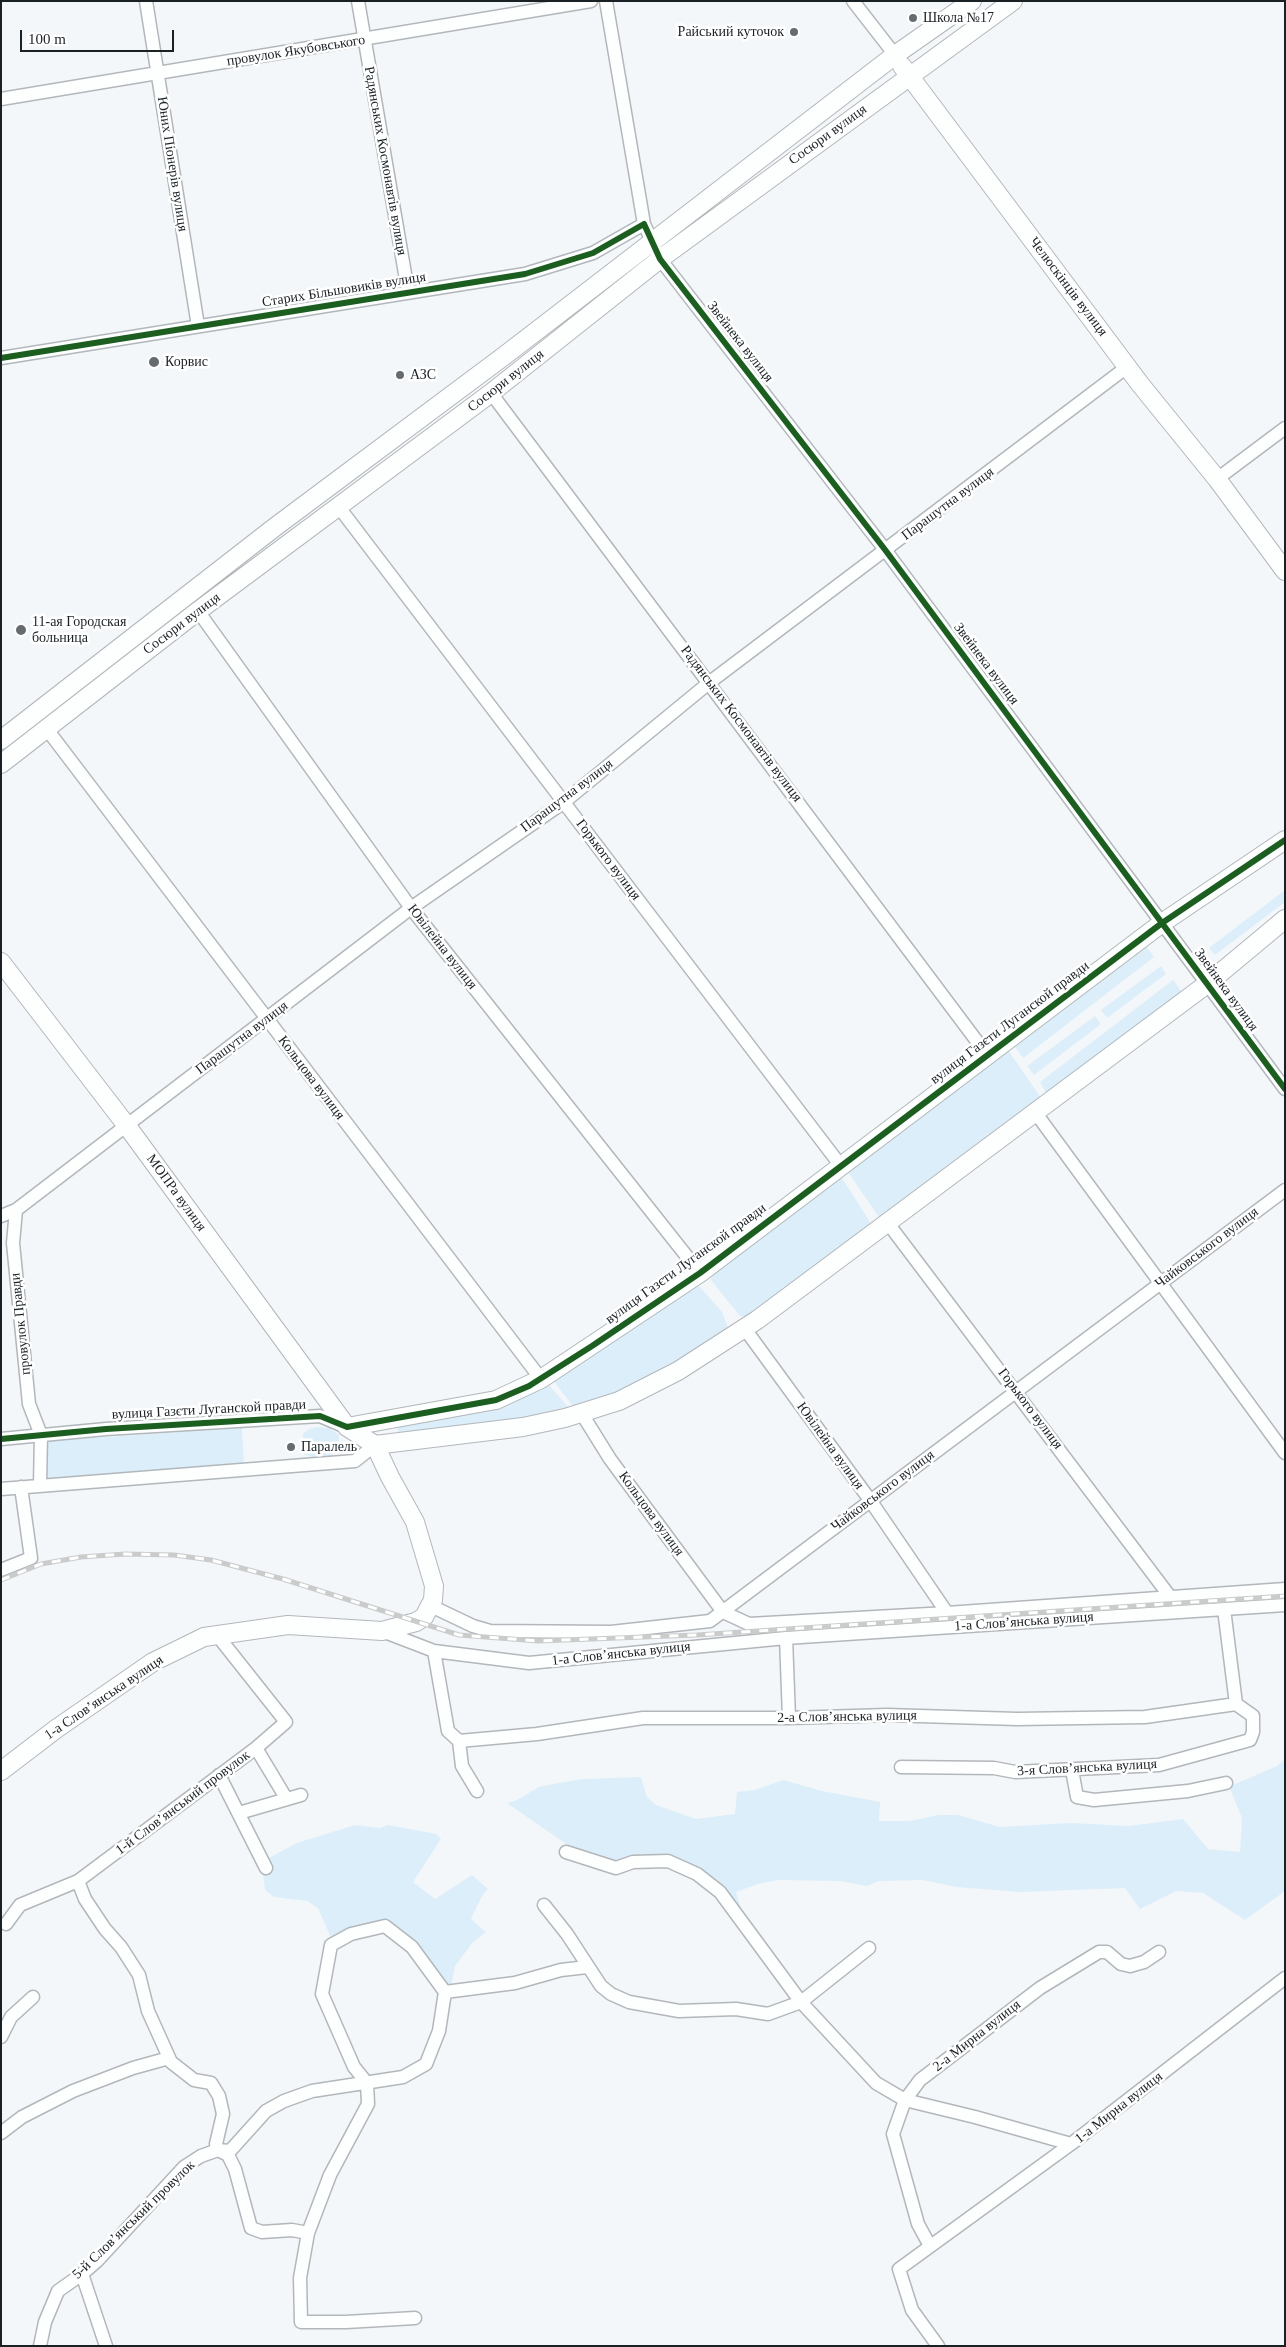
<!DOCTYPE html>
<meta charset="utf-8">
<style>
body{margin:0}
#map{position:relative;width:1286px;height:2347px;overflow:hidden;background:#f3f7fa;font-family:"Times New Roman",serif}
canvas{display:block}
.frame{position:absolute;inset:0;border:2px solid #192125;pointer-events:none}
.scale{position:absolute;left:20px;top:30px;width:154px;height:22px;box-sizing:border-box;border:2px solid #192125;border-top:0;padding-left:6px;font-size:15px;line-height:18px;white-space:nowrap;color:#192125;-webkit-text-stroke:4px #fff;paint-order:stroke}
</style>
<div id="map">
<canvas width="1286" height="2347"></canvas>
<div class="frame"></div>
<div class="scale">100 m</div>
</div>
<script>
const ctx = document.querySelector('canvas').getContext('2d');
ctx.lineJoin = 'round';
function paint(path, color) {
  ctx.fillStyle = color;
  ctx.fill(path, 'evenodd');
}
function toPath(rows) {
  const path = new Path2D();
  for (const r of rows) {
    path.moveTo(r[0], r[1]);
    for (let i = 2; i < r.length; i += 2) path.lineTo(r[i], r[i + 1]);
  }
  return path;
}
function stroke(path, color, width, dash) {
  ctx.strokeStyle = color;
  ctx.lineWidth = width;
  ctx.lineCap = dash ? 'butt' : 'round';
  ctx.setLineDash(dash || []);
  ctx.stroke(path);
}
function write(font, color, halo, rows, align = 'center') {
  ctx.font = font + ' "Times New Roman",serif';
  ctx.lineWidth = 5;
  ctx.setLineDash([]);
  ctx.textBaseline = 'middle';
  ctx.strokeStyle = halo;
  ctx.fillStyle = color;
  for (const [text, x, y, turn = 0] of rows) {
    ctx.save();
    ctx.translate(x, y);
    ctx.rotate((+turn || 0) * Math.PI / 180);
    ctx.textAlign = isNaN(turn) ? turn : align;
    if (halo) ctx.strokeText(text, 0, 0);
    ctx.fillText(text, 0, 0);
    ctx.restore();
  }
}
const green = toPath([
 [1285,890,1285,902,1215,955,1209,948],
 [1146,946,1154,957,1023,1058,1015,1047],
 [1161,966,1166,974,1107,1018,1101,1010],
 [1173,980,1182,992,1046,1093,1040,1082],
 [1095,1016,1101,1024,1034,1075,1027,1066],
 [1008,1050,1041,1098,881,1220,848,1172],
 [840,1175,872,1225,749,1317,740,1316,711,1280,712,1274],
 [696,1285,700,1287,722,1312,728,1327,724,1335,627,1388,575,1409,553,1380],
 [547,1383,570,1409,535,1419,401,1436,398,1432,397,1426],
 [317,1427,329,1428,339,1435,339,1449,329,1457,314,1458,304,1454,303,1434,309,1429],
 [242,1428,244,1466,46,1481,47,1441],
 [1285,1759,1285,1891,1245,1920,1203,1893,1176,1891,1140,1909,1125,1888,1020,1892,957,1887,923,1880,879,1881,867,1886,840,1881,778,1880,758,1884,736,1892,744,1917,725,1886,703,1871,672,1855,638,1856,617,1862,569,1846,507,1803,515,1801,539,1787,558,1783,584,1779,641,1777,647,1797,656,1805,696,1819,735,1814,737,1792,755,1790,783,1780,822,1791,880,1802,879,1821,910,1821,938,1815,958,1815,1000,1827,1070,1823,1129,1826,1183,1819,1208,1849,1240,1852,1242,1818,1230,1789,1233,1785,1277,1766],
 [355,1825,380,1828,388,1825,436,1834,441,1839,413,1882,435,1899,472,1875,488,1889,482,1896,471,1919,486,1932,473,1942,455,1966,451,1987,446,1986,414,1943,385,1920,349,1930,332,1940,318,1908,307,1901,274,1897,265,1890,263,1874,273,1870,267,1859,297,1843]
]);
const street = toPath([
 [146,1,198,326],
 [358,1,408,291],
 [606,1,644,224],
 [853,1,895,55],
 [1,99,591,1],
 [1,358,525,274,593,253,644,224,660,259,886,551,1285,1089],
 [491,393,988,1056],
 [1217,479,1285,428],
 [338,506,841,1166],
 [198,611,411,908,700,1273],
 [46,728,541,1379],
 [1035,1112,1285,1453],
 [16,1210,13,1243,29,1404,41,1435,40,1485],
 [1,1216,16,1210,411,908,564,802,710,682,1127,367],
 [887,1222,1171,1598],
 [745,1329,870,1500,947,1613],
 [582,1414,610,1459,723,1612,749,1624,947,1613,1285,1589],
 [1,1439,106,1429,320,1416,346,1427],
 [1,1489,355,1461,375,1445],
 [1,1570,31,1558,21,1487],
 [431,1606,473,1626,490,1631,611,1632,710,1621,1285,1190],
 [382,1631,434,1651,529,1663,786,1638,1285,1605],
 [786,1638,789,1718],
 [434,1651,448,1731,459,1741,462,1766,477,1791],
 [459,1741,537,1734,643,1718,789,1718,887,1715,1017,1719,1145,1717,1236,1704],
 [256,1748,286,1798],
 [901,1767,994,1768,1015,1772,1159,1765,1250,1740,1253,1732,1253,1716,1236,1704,1224,1609],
 [1072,1770,1077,1797,1094,1800,1188,1791,1226,1783],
 [219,1775,266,1868],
 [239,1813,301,1795],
 [566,1852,616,1868,633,1862,668,1861,697,1874,720,1892,801,2002,876,2083,905,2100,975,2117,1071,2144],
 [78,1881,85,1899,105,1929,121,1947,139,1975,148,2011,171,2062,194,2080,211,2083,219,2096,223,2114,216,2144,218,2150,228,2155,235,2169,251,2228,262,2232,292,2230,308,2233],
 [544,1905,567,1934,601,1986,611,1994,629,2002,679,2011,736,2009,768,2014,801,2002,869,1948],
 [6,1924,20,1905,78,1881,256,1748,286,1722,217,1635],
 [1,2037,11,2017,33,1997],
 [1,2133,22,2117,73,2091,133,2068,169,2058],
 [930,2246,918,2224,893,2134,905,2100,920,2080,1040,1988,1099,1952,1107,1952,1121,1964,1130,1966,1144,1962,1159,1952],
 [82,2274,106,2346],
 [415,2318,346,2322,301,2322,300,2278,308,2233,330,2175,368,2104,367,2083,354,2067,322,1994,331,1945,351,1934,385,1926,412,1947,445,1992,515,1983,561,1970,587,1967],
 [40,2346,45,2322,58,2291,82,2274,98,2260,184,2167,201,2156,218,2150,230,2151,266,2111,284,2101,312,2091,403,2077,426,2064,439,2031,445,1992],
 [938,2346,912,2310,899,2269,1071,2144,1285,1978]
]);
const secondary = toPath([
 [902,66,1140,384,1217,479,1285,571],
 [1,740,275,527,504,356,895,55,972,1],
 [1,764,198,611,491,393,660,259,1013,1],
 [1,962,127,1126,347,1427,375,1445,390,1477,415,1522,434,1586,433,1600,424,1617,416,1622,382,1631,288,1625,204,1637,153,1662,56,1729,1,1771],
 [347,1427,496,1400,541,1379,700,1273,1162,923,1285,840],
 [375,1445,523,1427,565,1418,619,1401,678,1371,757,1320,1207,984,1285,919]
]);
const rail = toPath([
 [1,1580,41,1564,81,1557,125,1554,174,1555,211,1560,283,1579,459,1635,538,1641,697,1635,1285,1596]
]);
const cycleway = toPath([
 [1,358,525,274,593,253,644,224,660,259,886,551,1285,1089],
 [1,1439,106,1429,320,1416,347,1427,496,1400,529,1386,592,1346,700,1273,1162,923,1285,840]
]);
const markers = [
 [913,18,5,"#656c70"],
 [794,32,5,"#656c70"],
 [154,362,6,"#656c70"],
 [400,375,5,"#656c70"],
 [21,630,6,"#656c70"],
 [291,1447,5,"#656c70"]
];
const poiNames = [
 ["Школа №17",923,18],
 ["Райський куточок",784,32,"right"],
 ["Корвис",165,362],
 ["АЗС",410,375],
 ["11-ая Городская",32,622],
 ["больница",32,638],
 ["Паралель",301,1447]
];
const streetNames = [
 ["провулок Якубовського",296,51,-9],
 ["Сосюри вулиця",828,135,-36],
 ["Радянських Космонавтів вулиця",385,161,80],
 ["Юних Піонерів вулиця",172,164,81],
 ["Челюскінців вулиця",1068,287,53],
 ["Старих Більшовиків вулиця",344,290,-9],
 ["Звейнека вулиця",740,342,52],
 ["Сосюри вулиця",506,381,-38],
 ["Парашутна вулиця",948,504,-37],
 ["Сосюри вулиця",182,624,-37],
 ["Звейнека вулиця",986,664,53],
 ["Радянських Космонавтів вулиця",741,724,53],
 ["Парашутна вулиця",567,796,-37],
 ["Горького вулиця",608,860,53],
 ["Ювілейна вулиця",442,947,52],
 ["Звейнека вулиця",1226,990,54],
 ["вулиця Газєти Луганской правди",1010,1023,-37],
 ["Парашутна вулиця",242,1038,-37],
 ["Кольцова вулиця",311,1078,53],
 ["МОПРа вулиця",176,1193,54],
 ["Чайковського вулиця",1207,1248,-37],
 ["вулиця Газєти Луганской правди",686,1264,-36],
 ["провулок Правди",21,1324,-96],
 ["Горького вулиця",1030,1409,53],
 ["вулиця Газєти Луганской правди",209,1410,-3],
 ["Ювілейна вулиця",830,1446,54],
 ["Чайковського вулиця",883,1491,-37],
 ["Кольцова вулиця",651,1514,54],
 ["1-а Слов’янська вулиця",1024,1622,-4],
 ["1-а Слов’янська вулиця",621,1654,-6],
 ["1-а Слов’янська вулиця",104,1698,-34],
 ["2-а Слов’янська вулиця",847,1717,-1],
 ["3-я Слов’янська вулиця",1087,1768,-3],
 ["1-й Слов’янський провулок",183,1803,-37],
 ["2-а Мирна вулиця",977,2036,-38],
 ["1-а Мирна вулиця",1119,2108,-38],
 ["5-й Слов’янський провулок",134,2220,-44]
];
paint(green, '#dceef9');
stroke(street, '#b2b7bb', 15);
stroke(secondary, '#b2b7bb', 20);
stroke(street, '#fdfefe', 12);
stroke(secondary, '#fdfefe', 18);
stroke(rail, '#cacccc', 5);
stroke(rail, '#fff', 3, [9]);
stroke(cycleway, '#1b5e20', 6);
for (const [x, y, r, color] of markers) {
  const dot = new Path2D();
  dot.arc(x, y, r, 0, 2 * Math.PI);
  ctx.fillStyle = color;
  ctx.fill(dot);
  stroke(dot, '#fff', 2);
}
write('14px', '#192125', '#fff', poiNames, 'left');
write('14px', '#192125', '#fff', streetNames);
</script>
